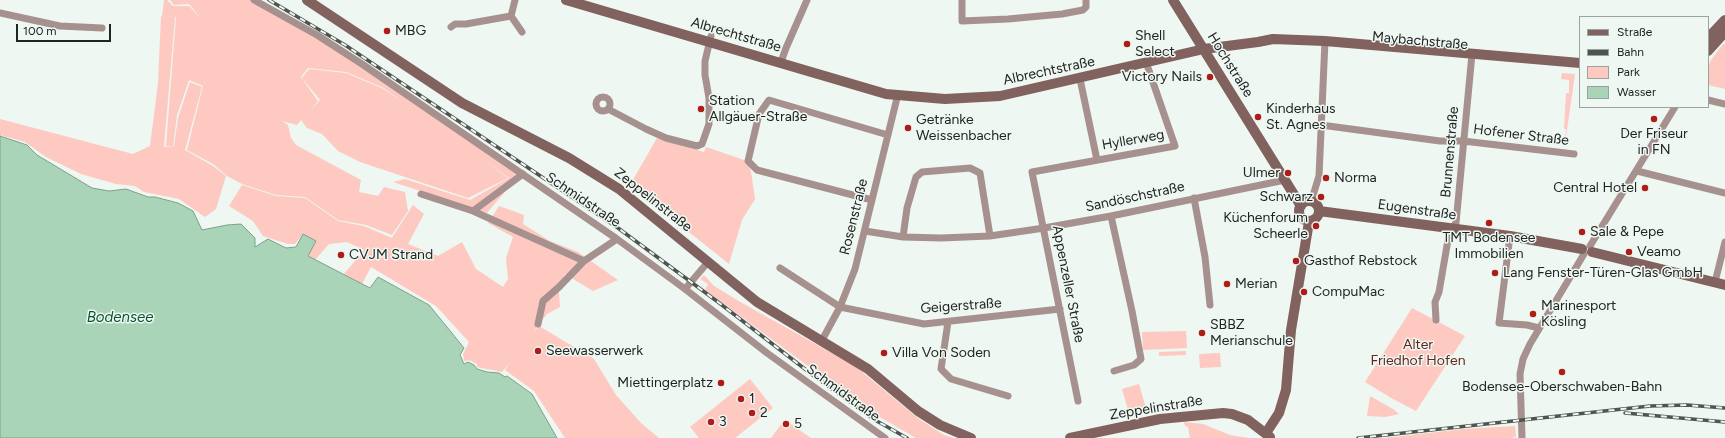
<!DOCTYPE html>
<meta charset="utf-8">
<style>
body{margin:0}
#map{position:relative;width:1725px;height:438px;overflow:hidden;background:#eef7f1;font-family:Figtree,sans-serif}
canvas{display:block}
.legend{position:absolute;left:1579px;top:16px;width:130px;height:92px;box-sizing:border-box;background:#eef7f1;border:1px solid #9ca39e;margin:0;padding:5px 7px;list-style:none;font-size:12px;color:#212422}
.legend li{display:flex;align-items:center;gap:8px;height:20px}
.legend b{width:20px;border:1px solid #9ca39e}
.scale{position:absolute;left:16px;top:24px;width:95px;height:18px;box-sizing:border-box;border:2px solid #212422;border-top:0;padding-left:5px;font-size:12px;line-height:14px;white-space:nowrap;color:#212422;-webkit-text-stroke:3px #eef7f1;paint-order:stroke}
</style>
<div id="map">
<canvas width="1725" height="438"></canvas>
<ul class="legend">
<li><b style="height:5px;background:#81625e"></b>Straße</li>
<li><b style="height:5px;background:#505451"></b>Bahn</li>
<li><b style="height:11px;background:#fdc9c1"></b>Park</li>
<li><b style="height:11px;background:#a9d4b8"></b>Wasser</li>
</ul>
<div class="scale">100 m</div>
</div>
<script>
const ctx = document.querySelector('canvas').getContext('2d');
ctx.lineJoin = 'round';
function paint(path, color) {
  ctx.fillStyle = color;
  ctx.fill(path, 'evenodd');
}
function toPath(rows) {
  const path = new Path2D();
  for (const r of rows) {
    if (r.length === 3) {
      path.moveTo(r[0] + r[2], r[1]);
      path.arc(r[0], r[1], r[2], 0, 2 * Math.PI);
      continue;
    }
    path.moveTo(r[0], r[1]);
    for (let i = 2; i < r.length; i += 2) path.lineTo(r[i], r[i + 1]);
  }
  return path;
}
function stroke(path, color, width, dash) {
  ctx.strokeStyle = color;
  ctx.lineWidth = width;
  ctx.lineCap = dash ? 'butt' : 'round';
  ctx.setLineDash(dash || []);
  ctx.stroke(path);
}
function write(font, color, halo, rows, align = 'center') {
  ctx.font = font + ' Figtree,sans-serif';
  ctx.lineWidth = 3;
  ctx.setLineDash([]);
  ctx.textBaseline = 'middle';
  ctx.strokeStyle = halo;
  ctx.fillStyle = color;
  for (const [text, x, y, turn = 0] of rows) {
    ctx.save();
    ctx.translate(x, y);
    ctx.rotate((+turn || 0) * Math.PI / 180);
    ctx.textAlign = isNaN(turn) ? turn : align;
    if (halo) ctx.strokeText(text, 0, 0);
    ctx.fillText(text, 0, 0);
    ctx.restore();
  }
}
const green = toPath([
 [164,0,167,0,173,6,189,6,202,20,189,4,174,5,170,0,250,0,362,62,520,174,487,213,393,182,405,179,470,200,509,178,479,156,508,178,468,198,360,162,338,151,322,134,307,128,301,120,297,125,282,121,288,125,291,138,296,145,361,180,359,192,378,196,384,187,405,192,408,211,392,235,366,225,338,220,305,197,276,195,242,184,227,176,213,164,187,150,203,86,189,80,177,115,173,146,166,146,176,17,162,16],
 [308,68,346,72,384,88,404,103,384,89,346,73,309,69,302,78,320,100,309,112,318,101,301,77],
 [161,16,175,17,164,147,174,146,178,118,190,82,202,87,185,150,213,166,226,176,216,209,205,217,179,199,144,192,135,186,116,184,81,174,46,157,25,142,0,135,0,119,133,154,150,146,158,83],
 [1723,44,1725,44,1725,89,1708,85,1708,67,1711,60],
 [1562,73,1575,74,1565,144,1566,129,1564,129,1566,93,1569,93,1569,80,1561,79],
 [657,138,704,152,706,147,747,161,751,172,755,199,742,220,729,264,630,185],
 [242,185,276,196,305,198,338,221,364,226,392,238,413,205,424,214,408,244,438,256,462,242,476,269,503,287,508,279,506,258,513,237,488,223,499,206,524,215,523,224,550,241,578,252,618,280,593,291,565,274,559,292,560,307,547,314,533,332,539,326,594,359,616,395,641,423,659,438,565,438,534,391,505,370,510,362,502,372,477,367,477,364,469,360,464,361,463,354,469,342,436,306,371,267,362,284,344,274,364,250,347,242,329,244,315,260,308,256,316,241,303,234,295,244,288,244,263,236,253,221,229,206],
 [704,275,714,286,742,303,855,366,919,419,944,435,954,438,916,438,869,411,705,290,708,284,700,279],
 [1412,308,1465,336,1416,411,1391,398,1365,382],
 [1186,331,1187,348,1143,350,1142,332],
 [1186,351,1186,355,1159,356,1159,352],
 [1220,353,1221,367,1200,368,1199,354],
 [750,379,773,408,735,438,699,438,690,427],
 [1139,384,1146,408,1129,413,1122,389],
 [1370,396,1393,409,1399,414,1385,417,1367,416],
 [785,419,798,429,811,438,771,438],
 [1184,422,1203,424,1230,435,1249,438,1190,438,1188,427,1185,426],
 [1515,426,1516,437,1510,438,1384,438,1463,429]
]);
const water = toPath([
 [0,136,27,145,37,155,92,188,109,191,126,189,148,197,155,197,178,203,193,211,202,230,227,225,241,224,255,238,255,247,268,239,286,248,296,247,303,234,316,241,308,256,370,288,378,277,429,305,464,348,460,355,464,364,468,362,474,365,477,369,487,372,499,373,505,377,507,376,532,394,557,438,0,438,0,136]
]);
const street = toPath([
 [254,0,317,35,362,64,617,239,685,289,767,353,885,438],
 [962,0,962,21,1008,19,1062,14,1083,10,1086,7,1086,0],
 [0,13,60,26,102,28],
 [511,16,522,32],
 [451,27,455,24,466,24,511,16,515,0],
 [781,62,786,48,807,0],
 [1080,79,1097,160],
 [603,104,7],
 [1708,100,1725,104],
 [608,109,646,129,666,138,697,146,702,144,709,124,709,98,705,75,705,61,711,36],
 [1321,125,1440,141,1463,141,1574,154],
 [1637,171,1725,193],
 [421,194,473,211,584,261],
 [1194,198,1205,257,1210,305],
 [872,200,757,170,748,161,759,114,769,100,888,135],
 [1311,202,1319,176,1325,41],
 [473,211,523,174],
 [1111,216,1132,311,1141,359,1134,365,1114,371],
 [865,231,903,237,941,238,990,236,1044,228,1111,216,1285,180],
 [1510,236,1499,323,1527,325,1539,328],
 [903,237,907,208,916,177,922,172,970,168,980,173,990,236],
 [1590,246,1675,107],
 [780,268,840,307,924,324,1060,309],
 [1715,282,1725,242],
 [685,289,708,262],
 [1436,320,1435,302,1439,292,1449,234,1456,223,1472,54],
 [948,322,941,369,951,379,1008,396],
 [538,324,543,301,559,287,584,261,617,239],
 [821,342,840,307,855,269,898,94],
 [1078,401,1032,172,1175,146,1146,62],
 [1522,438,1520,374,1523,359,1530,344,1584,254]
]);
const secondary = toPath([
 [307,0,462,103,569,158,619,189,757,302,868,369,918,411,940,425,971,438],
 [566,0,886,94,945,99,1000,96,1204,49,1258,42,1273,39,1325,41,1580,63],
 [1173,0,1301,206],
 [1708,38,1725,20],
 [1708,51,1725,32],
 [1309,211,10],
 [1319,211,1510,236,1582,249],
 [1592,252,1725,285],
 [1266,433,1279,413,1286,390,1291,330,1309,222],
 [1070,438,1160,419,1223,413,1232,414,1248,420,1270,437]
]);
const rail = toPath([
 [269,0,345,45,618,228,718,302,814,376,875,420,907,438],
 [1625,413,1725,422],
 [1358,438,1650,406,1687,405,1725,408]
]);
const markers = [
 [387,31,4,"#ad1c19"],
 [1127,44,4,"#ad1c19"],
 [1210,77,4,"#ad1c19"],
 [701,109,4,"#ad1c19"],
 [1258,117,4,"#ad1c19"],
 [1654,119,4,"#ad1c19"],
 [908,128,4,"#ad1c19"],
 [1288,173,4,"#ad1c19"],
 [1326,178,4,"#ad1c19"],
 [1645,188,4,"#ad1c19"],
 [1321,197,4,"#ad1c19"],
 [1489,223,4,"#ad1c19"],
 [1316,226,4,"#ad1c19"],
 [1582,232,4,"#ad1c19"],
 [1629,252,4,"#ad1c19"],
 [341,255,4,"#ad1c19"],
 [1296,261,4,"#ad1c19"],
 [1495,273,4,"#ad1c19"],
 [1227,284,4,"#ad1c19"],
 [1304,292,4,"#ad1c19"],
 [1533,314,4,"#ad1c19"],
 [1202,333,4,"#ad1c19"],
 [538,351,4,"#ad1c19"],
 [884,353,4,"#ad1c19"],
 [1562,372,4,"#ad1c19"],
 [721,383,4,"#ad1c19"],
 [741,399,4,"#ad1c19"],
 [752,413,4,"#ad1c19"],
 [711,422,4,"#ad1c19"],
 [786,424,4,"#ad1c19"]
];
const poiNames = [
 ["MBG",395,31],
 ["Shell",1135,36],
 ["Select",1135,52],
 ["Victory Nails",1202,77,"right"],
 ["Station",709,101],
 ["Allgäuer-Straße",709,117],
 ["Kinderhaus",1266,109],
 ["St. Agnes",1266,125],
 ["Getränke",916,120],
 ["Weissenbacher",916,136],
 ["Der Friseur",1654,134,"center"],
 ["in FN",1654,150,"center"],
 ["Ulmer",1280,173,"right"],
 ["Norma",1334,178],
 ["Central Hotel",1637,188,"right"],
 ["Schwarz",1313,197,"right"],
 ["Küchenforum",1308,218,"right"],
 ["Scheerle",1308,234,"right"],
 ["Sale & Pepe",1590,232],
 ["TMT Bodensee",1489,238,"center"],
 ["Immobilien",1489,254,"center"],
 ["Veamo",1637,252],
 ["CVJM Strand",349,255],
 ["Gasthof Rebstock",1304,261],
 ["Lang Fenster-Türen-Glas GmbH",1503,273],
 ["Merian",1235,284],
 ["CompuMac",1312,292],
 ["Marinesport",1541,306],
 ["Kösling",1541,322],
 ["SBBZ",1210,325],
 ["Merianschule",1210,341],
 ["Seewasserwerk",546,351],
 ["Villa Von Soden",892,353],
 ["Miettingerplatz",713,383,"right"],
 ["Bodensee-Oberschwaben-Bahn",1562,387,"center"],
 ["1",749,399],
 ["2",760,413],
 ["3",719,422],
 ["5",794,424]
];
const streetNames = [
 ["Albrechtstraße",736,35,16],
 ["Maybachstraße",1420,41,5],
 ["Hochstraße",1230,65,58],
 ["Albrechtstraße",1049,71,-12],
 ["Hofener Straße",1521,135,7],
 ["Hyllerweg",1133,140,-10],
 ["Brunnenstraße",1450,152,-85],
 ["Sandöschstraße",1135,197,-12],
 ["Schmidstraße",583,200,34],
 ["Zeppelinstraße",653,200,38],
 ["Eugenstraße",1417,210,8],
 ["Rosenstraße",854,217,-76],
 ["Appenzeller Straße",1068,284,79],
 ["Geigerstraße",961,306,-4],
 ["Schmidstraße",843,393,36],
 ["Zeppelinstraße",1156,408,-9]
];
const parkNames = [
 ["Alter",1418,345],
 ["Friedhof Hofen",1418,361]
];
const waterNames = [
 ["Bodensee",120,318]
];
paint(green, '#fdc9c1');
paint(water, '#a9d4b8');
stroke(water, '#809f8b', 1);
stroke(street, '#a7918e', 7);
stroke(secondary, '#81625e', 10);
stroke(rail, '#505451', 3.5);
stroke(rail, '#eef7f1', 2, [6]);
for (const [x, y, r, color] of markers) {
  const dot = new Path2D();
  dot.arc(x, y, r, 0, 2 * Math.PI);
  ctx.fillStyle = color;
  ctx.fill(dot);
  stroke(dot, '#eef7f1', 1.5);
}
write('14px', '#212422', '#eef7f1', poiNames, 'left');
write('14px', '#212422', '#eef7f1', streetNames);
write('14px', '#62251f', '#eef7f1', parkNames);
write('italic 15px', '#075431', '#eef7f1', waterNames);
</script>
